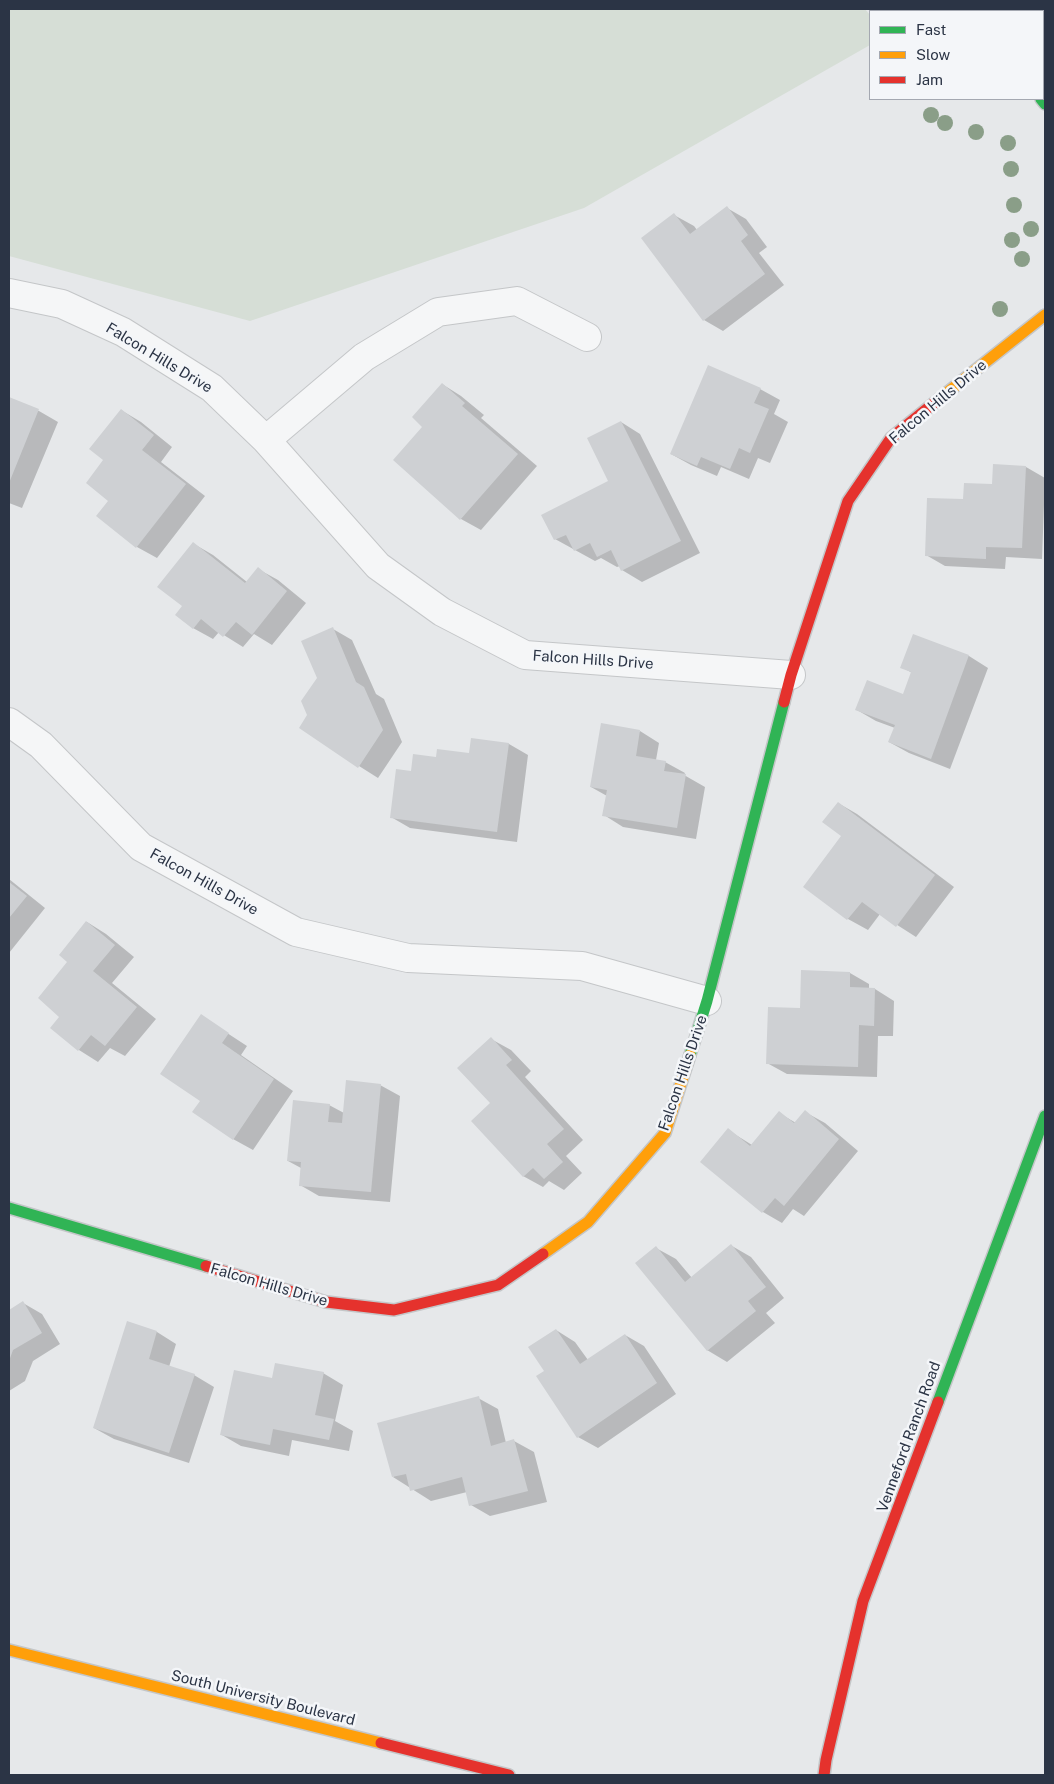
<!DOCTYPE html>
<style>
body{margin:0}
#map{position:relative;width:1054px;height:1784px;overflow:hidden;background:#e6e8ea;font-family:"Public Sans",sans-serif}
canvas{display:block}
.frame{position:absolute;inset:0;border:10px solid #2b3445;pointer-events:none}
.legend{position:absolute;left:869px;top:10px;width:175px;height:90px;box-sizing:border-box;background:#f4f6f9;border:1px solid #a4a8b1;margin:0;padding:6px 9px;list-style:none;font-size:15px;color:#2b3445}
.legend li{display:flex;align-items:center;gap:10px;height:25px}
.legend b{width:25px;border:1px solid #a4a8b1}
</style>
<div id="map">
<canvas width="1054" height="1784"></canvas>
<div class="frame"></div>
<ul class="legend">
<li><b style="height:6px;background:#30b455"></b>Fast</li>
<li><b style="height:6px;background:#ff9f0a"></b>Slow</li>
<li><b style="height:6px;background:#e5322d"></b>Jam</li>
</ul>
</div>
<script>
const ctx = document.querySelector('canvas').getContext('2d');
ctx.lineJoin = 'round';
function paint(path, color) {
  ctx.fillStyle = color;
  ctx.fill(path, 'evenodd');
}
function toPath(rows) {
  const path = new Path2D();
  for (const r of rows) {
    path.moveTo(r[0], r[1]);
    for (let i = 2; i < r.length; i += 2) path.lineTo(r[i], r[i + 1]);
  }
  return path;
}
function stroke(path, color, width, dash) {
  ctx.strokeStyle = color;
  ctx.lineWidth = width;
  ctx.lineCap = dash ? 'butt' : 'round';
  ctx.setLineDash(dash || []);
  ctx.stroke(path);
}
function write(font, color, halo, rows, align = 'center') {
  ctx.font = font + ' "Public Sans",sans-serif';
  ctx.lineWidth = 5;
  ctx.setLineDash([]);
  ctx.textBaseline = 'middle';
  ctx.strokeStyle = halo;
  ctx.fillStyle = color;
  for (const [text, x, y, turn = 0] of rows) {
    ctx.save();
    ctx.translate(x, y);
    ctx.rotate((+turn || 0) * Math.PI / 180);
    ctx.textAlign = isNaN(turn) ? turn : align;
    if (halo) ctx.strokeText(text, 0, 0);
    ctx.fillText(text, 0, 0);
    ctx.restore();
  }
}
const green = toPath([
 [9,9,865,9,870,15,870,45,584,208,250,321,9,256]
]);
const shadow = toPath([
 [727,208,746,219,767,247,759,253,784,285,723,331,704,320,674,215,694,226,697,230],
 [442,384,461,396,484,415,481,418,537,466,481,530,461,519,424,426],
 [760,389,780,400,774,414,788,422,770,463,758,458,749,479,721,467,717,476,691,465,671,454],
 [9,398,39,411,58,422,22,508,9,503],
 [121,410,141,422,172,447,161,462,205,496,157,558,137,547,97,516,110,500,105,460],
 [621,422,640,434,700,553,642,582,622,570,620,566,617,567,601,558,595,561,555,539,610,482],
 [1026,467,1045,478,1042,559,1006,557,1005,569,945,566,926,555,964,501],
 [194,544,213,555,247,582,258,569,278,580,306,603,272,645,254,634,243,647,219,632,213,639,193,628,183,606],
 [333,629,352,640,376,694,384,699,402,742,378,778,359,766,309,716],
 [913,636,969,656,988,668,950,769,909,753,889,742,895,728,876,721,857,710,903,696,912,673,902,667],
 [640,731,659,743,656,760,665,762,685,773,684,775,705,787,696,839,623,827,604,815,607,796,591,787],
 [472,739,509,744,528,755,517,842,410,828,391,817,412,772,437,758,470,754],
 [838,803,857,814,954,887,916,937,880,914,868,930,848,919,805,887,843,836],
 [9,879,45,908,9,953],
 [87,922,106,934,134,957,112,983,156,1019,125,1056,110,1048,98,1062,79,1050,52,1028,61,1017,69,962],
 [850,973,869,984,869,989,875,989,894,1001,893,1036,878,1036,877,1077,787,1074,767,1063,801,1009],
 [201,1016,247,1046,241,1055,293,1091,253,1150,233,1139,201,1101],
 [491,1039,511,1050,531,1071,525,1077,583,1140,566,1156,582,1173,564,1190,549,1181,543,1187,523,1176,492,1103],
 [380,1085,400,1096,390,1202,319,1196,300,1185,301,1168,288,1161,329,1105,344,1113],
 [805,1112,825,1123,858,1151,804,1216,793,1209,782,1223,763,1212,728,1130,752,1145,779,1113,796,1123],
 [732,1246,751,1257,784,1298,766,1313,775,1323,727,1362,707,1350,656,1248,676,1259,692,1278],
 [23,1303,42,1314,60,1344,33,1361,25,1381,9,1391,9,1312],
 [128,1323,157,1332,176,1344,169,1367,194,1375,214,1387,189,1463,114,1439,94,1428],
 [556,1330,575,1342,588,1360,625,1335,644,1346,676,1394,598,1448,578,1437,546,1371],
 [323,1373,343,1385,335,1421,353,1431,349,1451,292,1440,289,1456,241,1446,222,1435,273,1379],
 [478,1398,498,1409,506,1443,514,1441,534,1452,547,1502,490,1516,471,1505,467,1492,431,1501,393,1477]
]);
const building = toPath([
 [727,206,748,235,741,241,765,274,703,321,641,238,674,213,690,234],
 [708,365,761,388,754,403,769,409,750,453,739,448,730,469,701,457,697,466,670,454],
 [442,383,465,403,462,406,518,454,460,520,393,460,422,427,412,417],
 [9,397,39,409,9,483],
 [121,409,154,435,142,450,186,484,136,548,96,516,108,501,86,483,103,460,89,449],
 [621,421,681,541,621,571,611,550,597,557,590,543,574,551,566,535,554,540,541,515,608,481,587,438],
 [993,464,1026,466,1022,548,986,547,986,559,925,556,927,498,963,499,964,483,992,484],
 [193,542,245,583,258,567,287,591,252,635,236,622,223,637,201,619,193,629,175,615,182,606,157,587],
 [333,627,356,682,364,687,383,730,358,768,299,728,307,715,301,701,317,678,301,641],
 [913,634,969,655,931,759,888,742,895,725,855,710,867,680,903,694,911,672,900,668],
 [601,723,640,730,636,756,666,761,664,771,686,774,677,828,602,816,607,790,590,787],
 [471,738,509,743,497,832,390,818,396,769,411,771,413,754,436,757,437,749,469,753],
 [838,802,935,875,896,927,862,902,847,920,803,887,841,836,822,822],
 [9,882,27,896,9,918],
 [86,921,115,945,93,971,137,1007,105,1046,91,1035,78,1051,50,1028,59,1017,38,998,67,962,59,955],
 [801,970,850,972,850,987,875,988,874,1026,859,1025,858,1067,766,1064,768,1007,800,1008],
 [201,1014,229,1033,222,1043,274,1079,233,1140,192,1112,200,1101,160,1074],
 [491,1037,512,1060,506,1065,564,1129,547,1144,563,1162,544,1179,533,1168,523,1177,471,1121,490,1103,457,1068],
 [346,1080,381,1084,371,1192,299,1186,301,1162,287,1161,293,1100,330,1104,328,1122,342,1123],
 [805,1110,839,1139,784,1206,775,1198,762,1213,700,1162,728,1128,750,1146,779,1111,794,1123],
 [731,1244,766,1287,748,1301,756,1311,707,1351,635,1263,656,1246,685,1282],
 [23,1301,42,1333,13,1350,9,1361,9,1310],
 [127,1321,157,1331,149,1359,195,1374,169,1453,93,1428],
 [556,1329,580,1364,625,1334,657,1383,577,1438,536,1376,544,1371,528,1347],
 [275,1363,324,1372,315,1415,334,1419,329,1440,273,1429,270,1445,220,1435,234,1370,272,1378],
 [479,1396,491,1446,514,1439,528,1491,469,1506,462,1477,410,1491,406,1474,392,1477,377,1423]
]);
const street = toPath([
 [9,293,62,304,123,332,212,388,266,440,378,566,442,612,525,655,791,675],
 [266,440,364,357,438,312,517,301,587,337],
 [9,722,41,745,141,847,296,932,408,958,582,966,707,1001]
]);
const fast = toPath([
 [1041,99,1045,104],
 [690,1055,707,1001,784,702],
 [9,1208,206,1266],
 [938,1402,1045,1116]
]);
const slow = toPath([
 [967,9,969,11],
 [939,399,1045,315],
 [543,1254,588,1222,665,1133,690,1055],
 [9,1650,381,1743]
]);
const jam = toPath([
 [784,702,791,675,848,501,891,438,939,399],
 [206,1266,326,1302,394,1310,498,1285,543,1254],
 [381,1743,509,1775],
 [824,1775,826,1760,863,1601,938,1402]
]);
const trees = [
 [931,115],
 [945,123],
 [976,132],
 [1008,143],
 [1011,169],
 [1014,205],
 [1031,229],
 [1012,240],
 [1022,259],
 [1000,309]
];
const streetNames = [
 ["Falcon Hills Drive",159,358,31],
 ["Falcon Hills Drive",938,402,-40],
 ["Falcon Hills Drive",593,660,4],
 ["Falcon Hills Drive",204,882,29],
 ["Falcon Hills Drive",683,1073,-71],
 ["Falcon Hills Drive",269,1285,16],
 ["Venneford Ranch Road",909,1437,-70],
 ["South University Boulevard",263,1698,14]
];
paint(green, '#d6ded6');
paint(shadow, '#0003');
paint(building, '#ced0d3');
stroke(street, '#c4c6c8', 30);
stroke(fast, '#c4c6c8', 14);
stroke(slow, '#c4c6c8', 14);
stroke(jam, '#c4c6c8', 14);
stroke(street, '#f5f6f7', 28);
stroke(fast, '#30b455', 11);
stroke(slow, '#ff9f0a', 11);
stroke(jam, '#e5322d', 11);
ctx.fillStyle = '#8a9e88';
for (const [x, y] of trees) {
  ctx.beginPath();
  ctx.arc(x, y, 8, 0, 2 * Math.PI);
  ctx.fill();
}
write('15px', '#2b3445', '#f4f6f9', streetNames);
</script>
